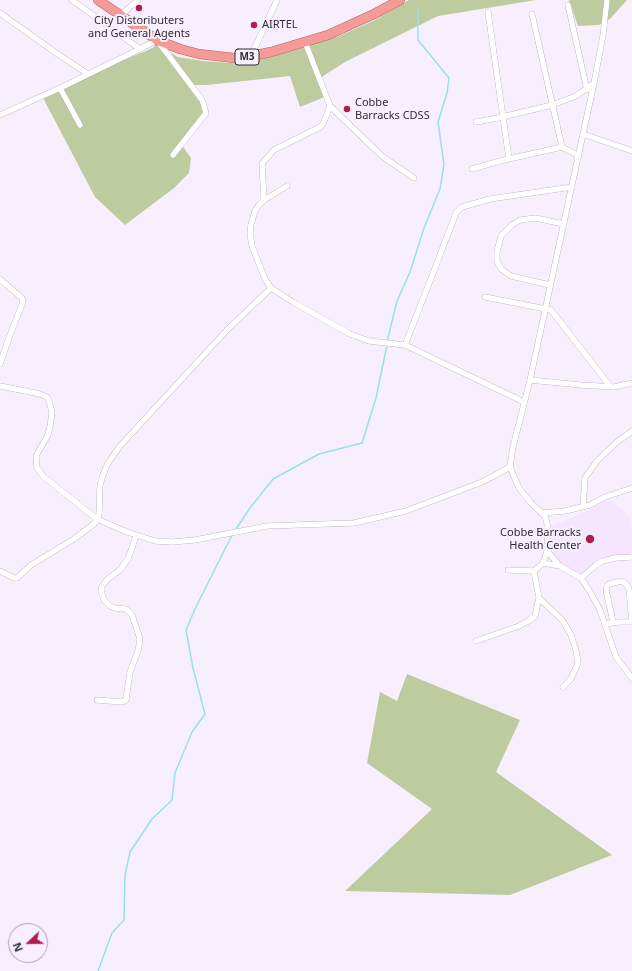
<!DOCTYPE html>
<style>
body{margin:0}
#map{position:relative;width:632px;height:971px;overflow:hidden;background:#f8effe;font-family:"Noto Sans",sans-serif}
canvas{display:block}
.north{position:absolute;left:8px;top:923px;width:40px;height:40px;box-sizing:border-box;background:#f8effe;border:1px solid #a8a1ad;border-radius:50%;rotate:248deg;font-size:11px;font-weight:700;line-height:16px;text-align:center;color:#312d34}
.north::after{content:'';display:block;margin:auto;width:14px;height:18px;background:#ae1d4e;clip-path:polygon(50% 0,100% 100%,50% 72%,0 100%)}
</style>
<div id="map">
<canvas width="632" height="971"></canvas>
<div class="north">N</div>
</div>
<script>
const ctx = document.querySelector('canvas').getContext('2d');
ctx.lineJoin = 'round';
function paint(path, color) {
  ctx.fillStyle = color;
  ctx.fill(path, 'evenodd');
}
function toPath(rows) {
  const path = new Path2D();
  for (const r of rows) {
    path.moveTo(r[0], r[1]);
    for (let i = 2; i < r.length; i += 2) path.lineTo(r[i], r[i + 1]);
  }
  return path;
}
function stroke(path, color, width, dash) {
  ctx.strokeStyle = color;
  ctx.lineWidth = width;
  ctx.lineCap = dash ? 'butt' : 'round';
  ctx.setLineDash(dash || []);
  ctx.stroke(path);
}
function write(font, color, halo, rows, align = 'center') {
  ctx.font = font + ' "Noto Sans",sans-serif';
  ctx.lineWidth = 4;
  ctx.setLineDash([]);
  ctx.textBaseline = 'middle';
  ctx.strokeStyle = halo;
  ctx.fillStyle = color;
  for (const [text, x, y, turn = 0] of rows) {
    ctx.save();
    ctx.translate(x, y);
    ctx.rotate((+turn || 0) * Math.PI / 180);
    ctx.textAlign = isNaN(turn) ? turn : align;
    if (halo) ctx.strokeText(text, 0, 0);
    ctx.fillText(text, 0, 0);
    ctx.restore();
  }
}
const built = toPath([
 [610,499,630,517,632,527,632,557,603,561,581,578,560,566,547,551,548,527,576,516]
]);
const green = toPath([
 [409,0,536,0,438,16,345,62,320,78,327,96,300,107,290,76,207,85,194,85,202,100,206,113,181,144,191,158,189,173,174,188,125,225,95,197,42,96,88,74,146,51,154,47,157,40,159,46,178,57,203,61,229,63,265,58,298,49,339,36,375,20],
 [569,0,627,0,610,19,599,25,578,26],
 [407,674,520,720,496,772,612,855,510,895,345,891,432,809,367,763,380,692,397,701]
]);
const stream = toPath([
 [387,342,397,301,410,272,424,228,440,189,444,164,438,122,447,93,449,78,418,40,418,7],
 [236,529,250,508,273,479,319,454,362,443,376,398,387,345],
 [98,971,112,933,124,920,125,875,130,852,152,819,172,800,175,773,192,732,205,714,193,668,186,630,195,609,228,543,233,534]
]);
const minor = toPath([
 [72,0,140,49],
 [568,5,587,90],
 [488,12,509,159],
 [0,13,59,55,88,74],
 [532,14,562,147],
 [121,15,138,0],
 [305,42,330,106,382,156,414,178],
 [251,56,277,0],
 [60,88,80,125],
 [0,115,60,88,140,49,157,40,202,100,206,113,173,155],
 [476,122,498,118,552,105,576,96,594,83],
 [583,134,632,151],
 [472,169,500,161,562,147,579,156],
 [287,186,264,200,259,205,255,211,251,224,250,234,252,246,265,279,271,288,293,302,350,334,369,341,405,345,524,402],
 [264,200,262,164,264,161,274,150,320,127,323,124,330,106],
 [550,285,511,276,501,269,497,261,497,251,501,236,512,225,520,220,535,218,564,224],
 [485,297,551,310,610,386],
 [405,345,432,276,456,213,462,207,490,199,572,187],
 [0,364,10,335,23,302,22,298,0,279],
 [530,380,581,385,614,387,632,383],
 [0,386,40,394,47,397,49,401,52,412,50,427,48,435,36,456,37,468,44,477,97,519,127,532,155,541,172,542,195,540,267,526,354,523,406,511,482,482,510,467],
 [583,507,585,478,597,461,617,442,632,431],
 [541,513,565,511,590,505,605,497,632,488],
 [547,551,560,566,581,578,589,590,600,610,616,657,632,678],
 [543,563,560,566],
 [508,570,534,571,543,563,547,551,548,527,545,516,530,502,519,488,510,467,513,447,530,380,594,83,603,35,607,0],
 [0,571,14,578,17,578,31,565,74,539,95,523,99,515,100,485,103,475,108,463,120,446,226,331,271,288],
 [581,578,596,565,603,561,615,558,632,557],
 [539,598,563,621,571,635,576,650,578,663,571,679,563,687],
 [613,622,606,590,607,586,609,584,622,581,627,585,629,589,632,622],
 [605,624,619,622,632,622],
 [476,641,519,626,530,620,535,616,539,598,534,571],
 [97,700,122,702,126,700,130,672,138,651,140,639,132,615,126,609,115,608,110,606,104,600,101,590,102,586,108,579,121,569,124,564,128,559,136,536]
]);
const trunk = toPath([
 [98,0,157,40,180,49,199,54,234,58,251,56,271,52,328,35,374,14,400,0]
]);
const markers = [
 [139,8,4,"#ae1d4e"],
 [254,25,4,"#ae1d4e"],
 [347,109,4,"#ae1d4e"],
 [590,539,5,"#ae1d4e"]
];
const shields = [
 [247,57,24]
];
const shieldNames = [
 ["M3",247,57]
];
const poiNames = [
 ["City Distoributers",139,21,"center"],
 ["and General Agents",139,34,"center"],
 ["AIRTEL",262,25],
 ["Cobbe",355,103],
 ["Barracks CDSS",355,116],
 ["Cobbe Barracks",581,533,"right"],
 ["Health Center",581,546,"right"]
];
paint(built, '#f5e5fe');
paint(green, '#becb9f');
stroke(stream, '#99dfeb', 1.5);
stroke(minor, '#a59aab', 6);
stroke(trunk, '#b06465', 10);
stroke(minor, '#fff', 5.5);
stroke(trunk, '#f69a98', 9);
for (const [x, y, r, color] of markers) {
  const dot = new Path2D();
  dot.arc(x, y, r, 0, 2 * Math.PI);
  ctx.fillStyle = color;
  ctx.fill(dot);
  stroke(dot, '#f8effe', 1.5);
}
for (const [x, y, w] of shields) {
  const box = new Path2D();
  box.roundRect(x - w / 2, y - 8, w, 16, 3);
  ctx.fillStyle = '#f8effe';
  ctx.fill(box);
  stroke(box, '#312d34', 1);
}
write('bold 10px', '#312d34', null, shieldNames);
write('11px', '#312d34', '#f8effe', poiNames, 'left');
</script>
